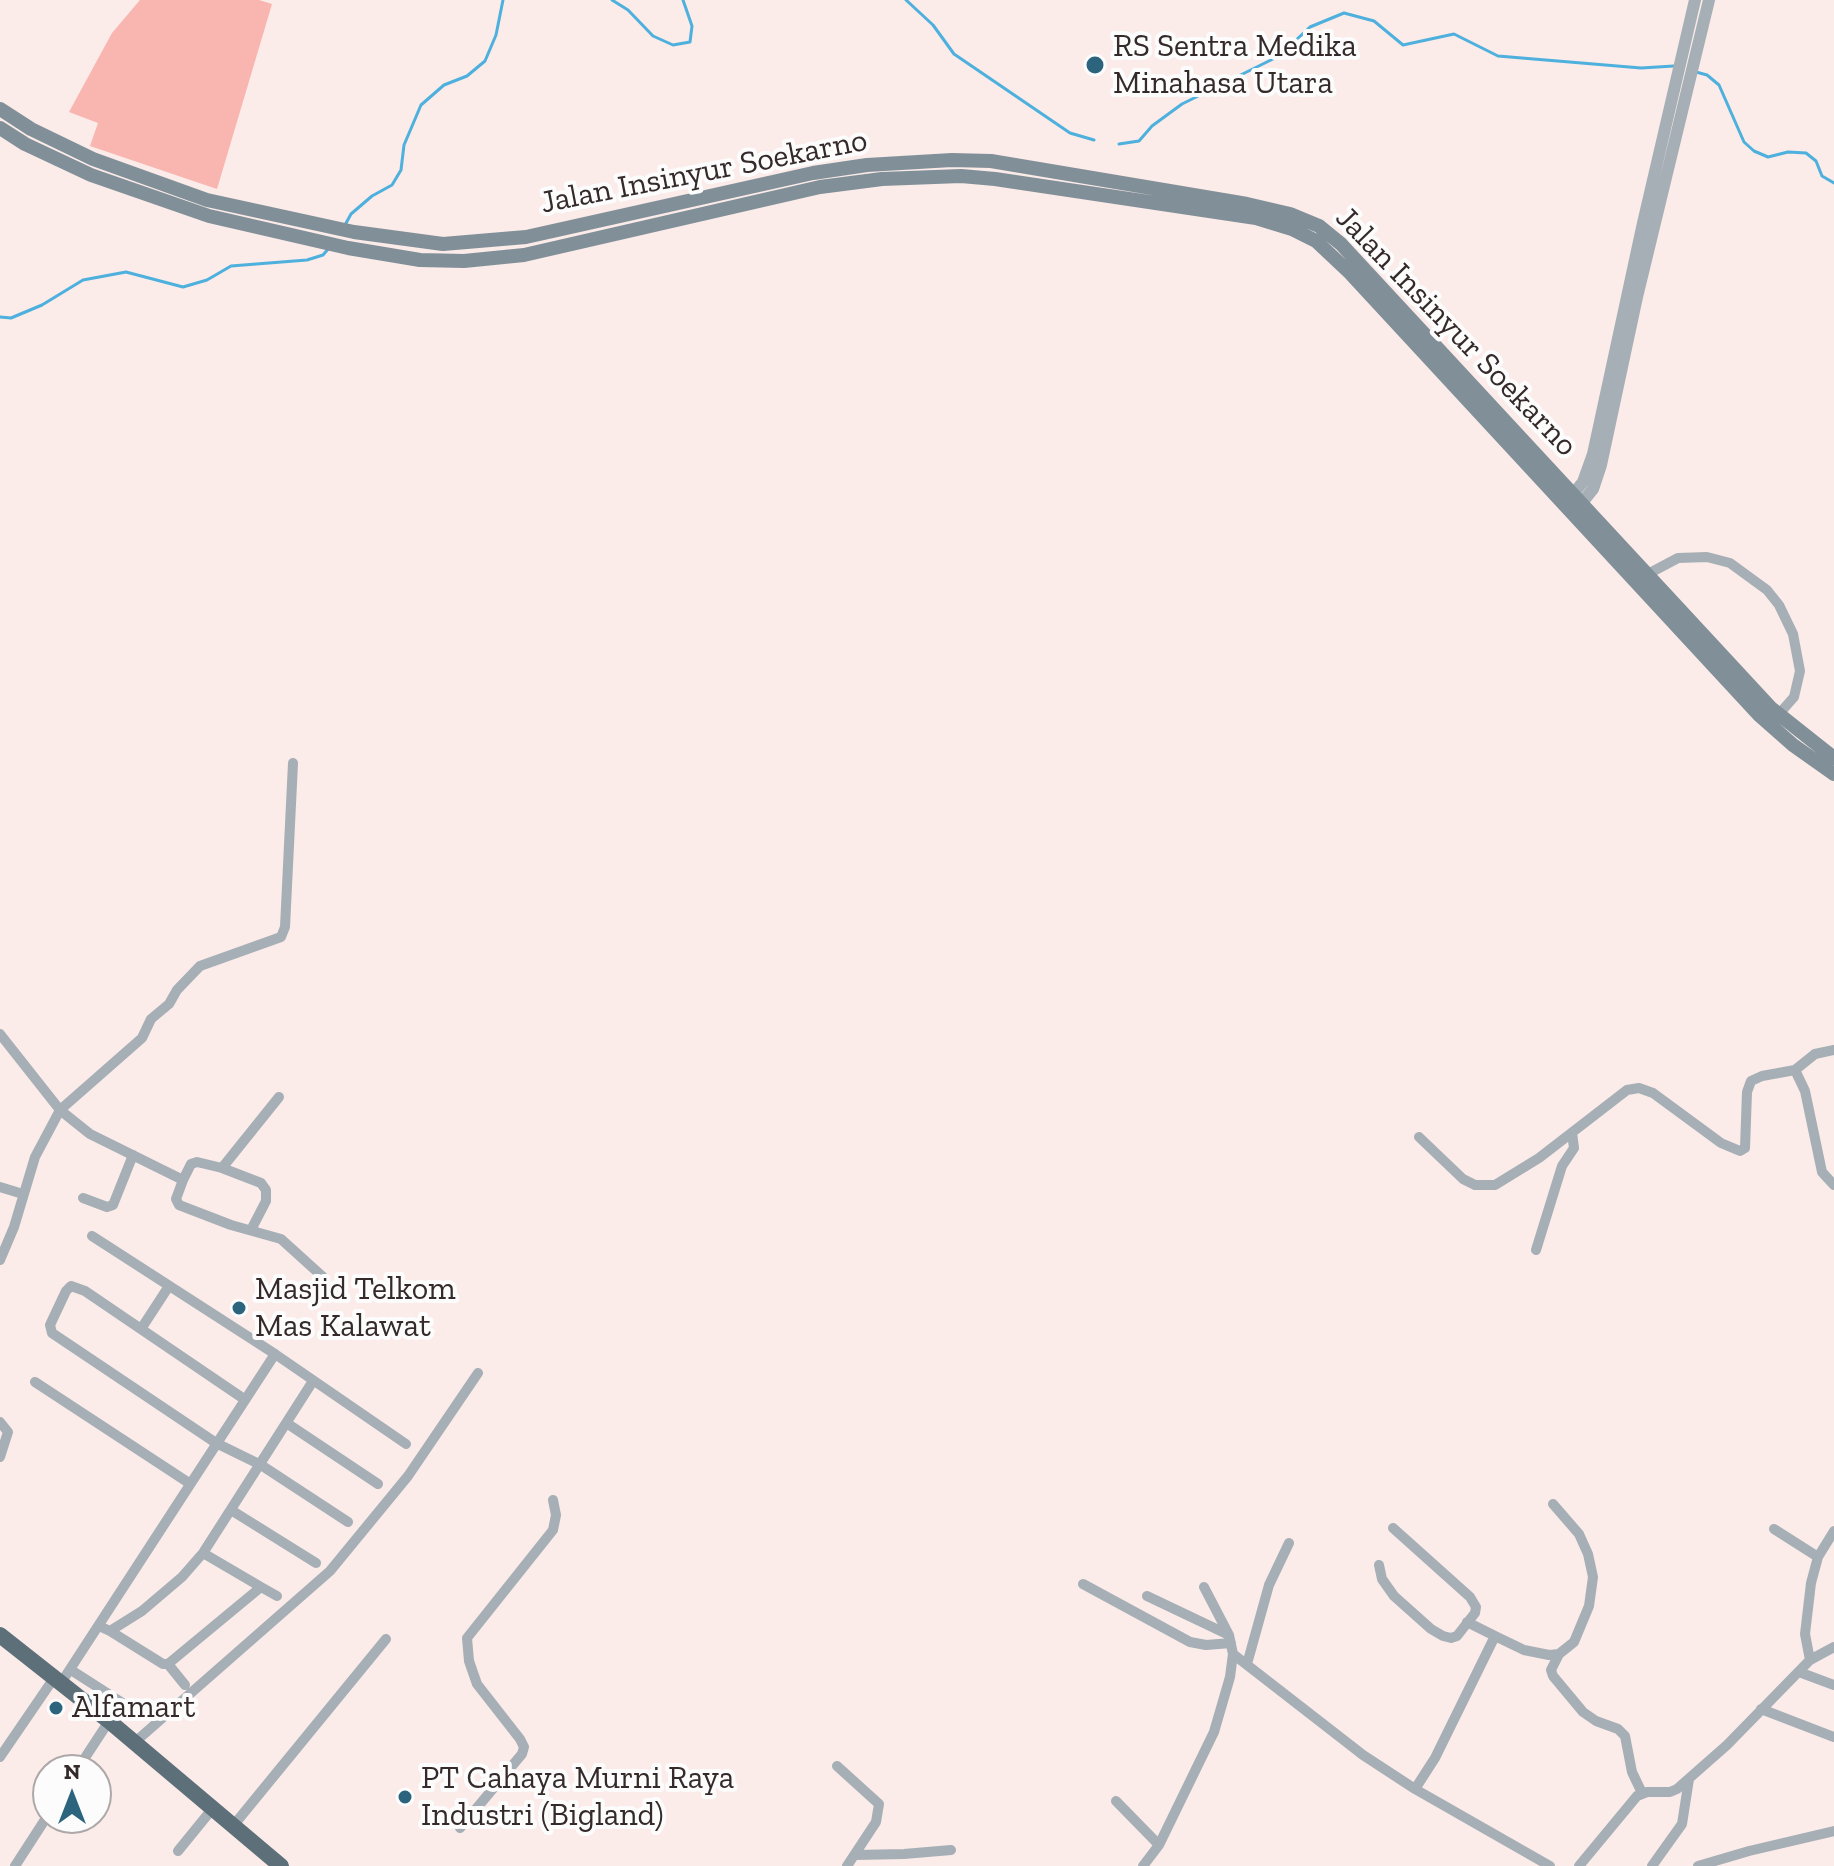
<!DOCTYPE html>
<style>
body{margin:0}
#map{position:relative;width:1834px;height:1866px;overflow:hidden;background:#fbebe9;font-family:"Zilla Slab",serif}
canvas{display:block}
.north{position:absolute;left:32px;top:1754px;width:80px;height:80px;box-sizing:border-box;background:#fcfcfc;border:2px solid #aca8a8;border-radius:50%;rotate:0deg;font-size:22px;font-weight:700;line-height:32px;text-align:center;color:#342a29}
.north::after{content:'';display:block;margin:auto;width:28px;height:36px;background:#2c647e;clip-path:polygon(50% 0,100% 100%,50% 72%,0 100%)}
</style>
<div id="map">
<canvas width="1834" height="1866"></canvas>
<div class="north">N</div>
</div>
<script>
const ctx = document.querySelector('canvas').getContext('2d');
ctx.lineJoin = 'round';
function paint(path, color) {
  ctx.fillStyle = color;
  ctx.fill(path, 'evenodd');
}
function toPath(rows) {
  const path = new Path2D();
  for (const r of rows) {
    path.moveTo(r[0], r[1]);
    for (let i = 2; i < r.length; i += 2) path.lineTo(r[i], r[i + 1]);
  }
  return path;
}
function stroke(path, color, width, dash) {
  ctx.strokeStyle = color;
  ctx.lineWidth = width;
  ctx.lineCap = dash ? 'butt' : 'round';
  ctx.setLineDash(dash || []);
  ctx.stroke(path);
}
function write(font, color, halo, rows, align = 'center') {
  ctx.font = font + ' "Zilla Slab",serif';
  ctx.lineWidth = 8;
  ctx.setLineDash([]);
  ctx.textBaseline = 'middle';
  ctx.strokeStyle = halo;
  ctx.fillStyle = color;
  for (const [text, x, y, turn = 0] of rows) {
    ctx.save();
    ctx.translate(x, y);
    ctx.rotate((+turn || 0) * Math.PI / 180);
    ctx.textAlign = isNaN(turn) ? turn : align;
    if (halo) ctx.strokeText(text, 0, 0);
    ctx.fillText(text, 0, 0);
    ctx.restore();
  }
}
const green = toPath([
 [140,0,259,0,272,4,217,189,90,146,98,123,69,112,112,33]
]);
const stream = toPath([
 [612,0,628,10,653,36,673,45,690,42,692,26,683,0],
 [906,0,933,25,954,54,1070,133,1094,140],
 [1696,72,1707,75,1719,85,1744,142,1754,151,1768,157,1788,152,1806,153,1816,161,1822,176,1834,183],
 [1119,144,1139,141,1152,126,1182,104,1279,56,1310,27,1344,13,1374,21,1403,45,1454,34,1498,56,1641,68,1674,66],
 [345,225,351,214,372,196,392,185,401,170,404,145,421,105,444,85,467,76,485,61,496,35,503,0],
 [0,317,11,318,42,305,83,280,126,272,183,287,207,280,231,266,307,260,323,255,329,248]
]);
const minor = toPath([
 [1646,575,1678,558,1707,557,1730,563,1767,590,1779,605,1793,634,1800,671,1794,697,1779,714],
 [0,1034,60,1110,35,1157,14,1227,0,1260],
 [1795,1070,1805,1091,1822,1172,1834,1185],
 [1419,1137,1463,1179,1475,1185,1495,1185,1539,1158,1627,1090,1639,1088,1653,1093,1721,1143,1740,1151,1745,1148,1747,1092,1751,1081,1762,1076,1795,1070,1815,1054,1834,1050],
 [222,1168,279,1097],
 [183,1180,176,1199,179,1205,231,1225,281,1239,323,1277],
 [0,1187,23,1194],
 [83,1198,107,1207,113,1205,133,1155],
 [251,1230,266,1201,266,1190,261,1183,222,1168,197,1162,191,1164,183,1180,90,1134,60,1110,142,1038,151,1019,169,1004,177,990,200,966,281,937,285,927,293,763],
 [92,1236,275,1354,406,1444],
 [1536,1250,1562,1166,1574,1148,1572,1133],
 [141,1329,169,1286],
 [35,1382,189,1483],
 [244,1399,85,1291,71,1286,66,1291,50,1325,52,1333,216,1443,261,1465,348,1522],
 [0,1422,8,1432,0,1457],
 [288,1424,378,1484],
 [231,1510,316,1563],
 [1774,1529,1818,1557],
 [1379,1565,1382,1579,1394,1596,1431,1629,1443,1636,1451,1638,1457,1636,1475,1613,1476,1607,1470,1597,1393,1528],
 [1083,1584,1190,1642,1206,1645,1231,1643],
 [261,1587,277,1596],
 [1147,1596,1229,1635],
 [99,1626,110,1631,142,1611,182,1577,203,1553,313,1381],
 [110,1631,163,1664,168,1664,261,1587,203,1553],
 [1495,1636,1524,1650,1549,1655,1559,1654,1574,1642,1589,1606,1593,1577,1588,1554,1579,1534,1553,1504],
 [1233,1654,1363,1755,1415,1789,1550,1866],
 [1559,1654,1551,1670,1553,1676,1583,1712,1596,1721,1618,1729,1625,1736,1632,1772,1642,1793],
 [1810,1660,1805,1634,1811,1583,1818,1557,1834,1531],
 [168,1664,185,1685],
 [1247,1664,1269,1585,1289,1543],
 [71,1670,124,1704],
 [1799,1672,1834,1685],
 [61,1683,275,1354],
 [1761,1709,1834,1737],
 [135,1742,330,1571,408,1476,478,1373],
 [0,1757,54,1678],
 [837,1766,879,1804,876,1822,847,1866],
 [77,1770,109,1721],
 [1415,1789,1435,1758,1495,1636,1467,1622],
 [1116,1801,1159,1845,1143,1866],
 [233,1826,386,1639],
 [460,1828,522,1754,524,1747,520,1739,477,1684,469,1661,467,1638,553,1530,556,1515,553,1500],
 [1159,1845,1214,1732,1230,1677,1233,1654,1229,1635,1204,1587],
 [178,1851,213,1808],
 [855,1855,904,1854,951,1850],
 [15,1866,48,1815],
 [1579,1866,1637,1796,1647,1792,1670,1792,1677,1789,1727,1745,1810,1660,1834,1647],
 [1652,1866,1682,1824,1689,1779],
 [1698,1866,1749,1851,1834,1831]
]);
const tertiary = toPath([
 [1569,499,1583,482,1593,454,1643,223,1695,0],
 [1577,509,1593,489,1601,465,1637,297,1709,0]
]);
const secondary = toPath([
 [0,109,31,129,93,159,207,200,354,232,443,244,526,237,813,173,867,165,952,160,991,161,1247,204,1290,214,1319,226,1341,244,1771,708,1834,758],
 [0,128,25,144,91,175,209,216,348,248,420,260,464,261,524,255,820,187,882,179,961,176,995,179,1256,218,1292,229,1316,241,1350,273,1759,715,1793,745,1834,774]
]);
const trunk = toPath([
 [0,1635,109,1721,281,1866]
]);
const markers = [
 [1095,65,10,"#2c647e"],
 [239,1308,8,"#2c647e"],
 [56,1708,8,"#2c647e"],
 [405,1797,8,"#2c647e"]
];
const poiNames = [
 ["RS Sentra Medika",1113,47],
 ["Minahasa Utara",1113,84],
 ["Masjid Telkom",255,1290],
 ["Mas Kalawat",255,1327],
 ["Alfamart",72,1708],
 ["PT Cahaya Murni Raya",421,1779],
 ["Industri (Bigland)",421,1816]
];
const streetNames = [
 ["Jalan Insinyur Soekarno",704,172,-11],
 ["Jalan Insinyur Soekarno",1456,332,46]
];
paint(green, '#f9b5af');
stroke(stream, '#4eb0dd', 3);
stroke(minor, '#a5afb5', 10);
stroke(tertiary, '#a5afb5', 12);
stroke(secondary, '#819098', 14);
stroke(trunk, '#5d707a', 16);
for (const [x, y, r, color] of markers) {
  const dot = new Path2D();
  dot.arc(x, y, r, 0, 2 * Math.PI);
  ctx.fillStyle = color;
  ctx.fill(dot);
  stroke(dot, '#fcfcfc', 3);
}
write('32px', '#342a29', '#fcfcfc', poiNames, 'left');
write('32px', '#342a29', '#fcfcfc', streetNames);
</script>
